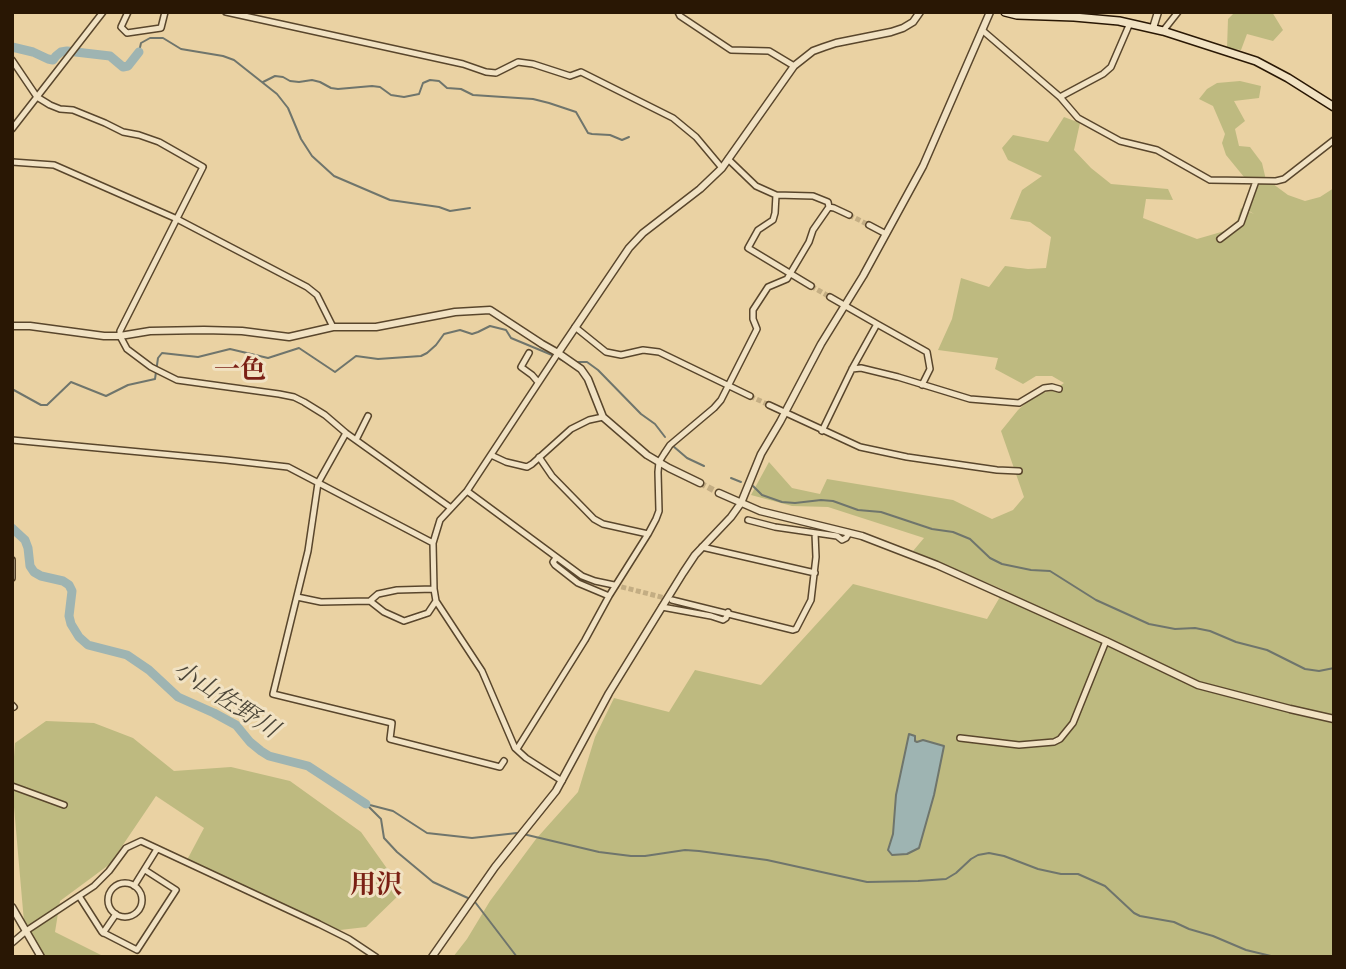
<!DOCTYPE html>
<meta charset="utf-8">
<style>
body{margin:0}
#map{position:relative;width:1346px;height:969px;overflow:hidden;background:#ead2a3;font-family:Cardo,serif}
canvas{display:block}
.frame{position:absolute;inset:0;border:14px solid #291704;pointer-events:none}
</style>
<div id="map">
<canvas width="1346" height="969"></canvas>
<div class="frame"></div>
</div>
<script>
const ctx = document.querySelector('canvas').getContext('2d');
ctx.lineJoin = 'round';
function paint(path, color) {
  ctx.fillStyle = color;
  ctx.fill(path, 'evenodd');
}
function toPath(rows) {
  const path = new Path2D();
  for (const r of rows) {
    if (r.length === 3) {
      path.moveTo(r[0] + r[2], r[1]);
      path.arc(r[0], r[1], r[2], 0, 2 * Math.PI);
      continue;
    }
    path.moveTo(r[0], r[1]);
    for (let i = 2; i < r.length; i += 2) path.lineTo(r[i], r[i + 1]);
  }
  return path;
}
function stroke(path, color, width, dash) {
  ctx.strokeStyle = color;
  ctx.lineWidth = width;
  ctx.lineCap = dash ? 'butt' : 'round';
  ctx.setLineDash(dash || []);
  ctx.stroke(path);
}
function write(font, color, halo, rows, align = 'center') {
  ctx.font = font + ' Cardo,"Noto Serif JP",serif';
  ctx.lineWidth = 6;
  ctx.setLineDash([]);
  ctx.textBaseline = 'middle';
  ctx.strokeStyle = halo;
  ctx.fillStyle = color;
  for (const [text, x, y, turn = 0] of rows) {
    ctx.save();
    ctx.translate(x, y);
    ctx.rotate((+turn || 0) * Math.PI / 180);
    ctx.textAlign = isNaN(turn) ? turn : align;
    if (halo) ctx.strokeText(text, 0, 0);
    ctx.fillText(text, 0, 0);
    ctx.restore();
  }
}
const green = toPath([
 [1235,12,1272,12,1283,30,1273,41,1247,34,1241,50,1227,48,1228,19],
 [1240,81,1261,86,1259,98,1234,101,1245,121,1235,129,1239,146,1250,147,1262,163,1266,180,1244,177,1226,155,1222,143,1225,134,1213,106,1199,99,1207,89,1217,83],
 [1064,117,1080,123,1074,150,1091,168,1111,184,1168,189,1173,200,1146,199,1143,218,1197,239,1235,228,1241,208,1254,214,1246,209,1256,181,1269,181,1288,195,1305,201,1320,197,1334,188,1334,957,453,957,467,939,490,901,536,839,578,792,595,737,614,698,669,712,695,670,761,685,853,584,987,619,1004,590,913,551,924,538,828,507,792,506,751,495,769,462,792,488,820,494,827,479,953,500,992,519,1013,510,1024,497,1001,431,1018,410,1036,394,1052,391,1064,383,1052,376,1036,376,1023,384,995,369,998,358,938,350,952,319,961,278,989,287,1005,266,1028,269,1046,268,1051,237,1030,222,1010,219,1022,190,1042,176,1008,160,1002,148,1013,135,1048,142],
 [46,721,94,723,133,738,174,771,231,767,290,781,361,832,403,891,366,927,340,930,312,924,248,888,187,860,204,828,156,796,110,864,60,901,55,932,105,957,45,957,24,922,12,784,15,743]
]);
const water = toPath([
 [909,734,915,736,915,741,917,742,923,740,944,746,934,795,919,848,907,854,892,855,888,850,893,834,896,795,909,734]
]);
const stream = toPath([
 [139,52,141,43,150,38,163,38,181,49,223,56,234,60,277,94,288,108,301,139,312,156,334,176,390,200,439,207,450,211,470,208],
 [263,82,275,76,283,77,290,81,299,82,312,80,320,82,331,88,338,89,372,86,380,87,391,95,404,97,419,94,423,83,430,80,439,81,447,88,461,89,473,95,533,99,549,103,576,112,588,133,592,134,610,135,622,140,629,137],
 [560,359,566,362],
 [575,362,587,362,598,370,641,414,655,424,665,437],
 [12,389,41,405,47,405,71,382,106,396,128,385,155,379,158,358,162,353,198,357,230,349,268,358,299,348,335,372,356,356,378,359,421,356,427,353,436,345,444,334,460,330,472,334,478,332,490,326,506,330,511,338,552,355],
 [673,446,687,458,704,466],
 [731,478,741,482],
 [753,486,762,495,782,502,795,503,821,500,833,501,858,510,881,512,932,529,953,532,970,539,990,558,1002,564,1031,570,1050,571,1096,600,1149,624,1175,629,1195,628,1210,631,1236,642,1267,650,1305,669,1319,671,1334,668],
 [366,804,393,811,427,833,472,838,517,833],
 [368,806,381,819,384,838,397,852,433,882,470,899],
 [523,834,599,852,631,856,645,856,685,850,699,851,767,860,867,882,918,881,946,879,956,873,971,859,978,855,989,853,1004,856,1038,869,1061,874,1078,874,1105,886,1134,913,1140,916,1174,922,1189,929,1213,936,1246,950,1275,957],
 [475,902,517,957]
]);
const river = toPath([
 [12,47,33,52,48,59,53,60,56,56,61,52,67,51,110,56,123,67,128,66,139,52],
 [12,528,25,540,28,548,30,566,34,572,41,576,63,581,69,585,72,591,69,616,71,624,79,637,88,645,127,655,149,670,178,697,214,713,236,725,250,742,261,751,269,756,308,766,366,804]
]);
const minorTunnel = toPath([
 [849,215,869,225],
 [811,286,830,297],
 [750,396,769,405],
 [614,585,669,599]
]);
const tertiaryTunnel = toPath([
 [700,483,719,493]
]);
const minor = toPath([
 [128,12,121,27,127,33,161,28,165,12],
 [226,12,463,64,486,72,496,73,518,62,533,64,570,76,581,72,673,118,696,137,722,168],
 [678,12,680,16,731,50,769,51,794,66],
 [982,30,1060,97,1078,118,1120,141,1157,150,1210,180,1276,181,1284,179,1334,140],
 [1163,31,1178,12],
 [12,60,37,97,50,105,60,109,73,110,105,123,123,132,139,135,159,142,203,167,120,331,120,336,127,349,151,367,177,380,279,394,294,397,304,402,325,415,346,433,451,508],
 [1060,97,1103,74,1111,67,1130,23],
 [12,129,103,12],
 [728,159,756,186,776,195,813,196,828,202,829,207,834,208,849,215],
 [12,162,54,165,177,219,307,287,317,295,333,327],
 [776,195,775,213,773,220,758,230,748,248,811,286],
 [869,225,886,234],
 [1220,239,1241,223,1256,181],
 [877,324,927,352,930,369,922,385],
 [575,327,606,352,621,355,643,350,659,352,750,396],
 [529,353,521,367,532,375,538,382],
 [558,353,467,491,440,520,433,543,434,589,436,601,482,671,515,748,526,758,562,781],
 [852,369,861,368,898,377,970,399,1019,403,1044,388,1052,387,1059,389],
 [769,405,860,447,907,457,997,470,1019,471],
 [822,431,852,369,877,324,830,297],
 [346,433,318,483,308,551,273,694,392,723,390,739,500,767,504,761],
 [12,440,226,460,288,467,433,543],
 [356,440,368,416],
 [491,455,506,462,527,467,532,464,571,429,589,420,603,417],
 [539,457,552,476,594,519,603,524,648,534],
 [467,491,582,576,595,581,614,585],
 [748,520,775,527,837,536,842,540,846,538,849,533],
 [702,547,815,573],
 [556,558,553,562,555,565,578,583,609,596],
 [12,560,12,578],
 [297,597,321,602,370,601,378,594,397,590,434,589],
 [672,600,793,630,796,629,811,600,816,557,815,533],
 [370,601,384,612,404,621,428,613,436,601],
 [662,607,711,616,723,620,726,618,728,612],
 [12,705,14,707],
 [960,738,1019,745,1054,742,1060,739,1073,723,1106,641],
 [517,749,585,640,609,596,648,534,656,519,659,511,658,472,659,462,664,454,670,445,714,408,721,400,757,329,753,319,753,310,768,287,787,279,809,242,813,230,829,207],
 [12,786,64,805],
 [125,900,17],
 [134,886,157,849],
 [79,896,102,932,137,950,176,890,145,870],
 [103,933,116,914],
 [12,943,26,931,94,886,109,871,126,848,141,841,319,924,349,939,376,957]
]);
const tertiary = toPath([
 [1153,28,1158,12],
 [12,326,30,326,104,336,120,336,150,331,204,330,242,331,289,337,333,327,376,327,455,312,490,310,542,344,558,353,581,369,588,379,603,417,647,455,669,468,700,483],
 [558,353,629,248,643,233,700,189,722,168,794,66,813,51,824,47,836,43,891,32,903,28,913,22,920,12],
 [719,493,760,511,862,536,937,565,1106,641,1198,685,1290,709,1334,719],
 [12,907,41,957],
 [432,957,495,867,556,791,609,693,683,573,695,555,731,517,741,503,761,454,780,422,821,344,863,276,923,166,990,12]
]);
const secondary = toPath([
 [1005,12,1017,15,1074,17,1119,21,1163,31,1256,61,1288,78,1334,107]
]);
const waterNames = [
 ["小山佐野川",225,701,33]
];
const quarterNames = [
 ["一色",240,372],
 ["用沢",376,887]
];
paint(green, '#beba80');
paint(water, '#9eb4b2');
stroke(water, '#6f756c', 2);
stroke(stream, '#6f756c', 2);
stroke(river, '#9eb4b2', 9);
stroke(minorTunnel, '#c3ad83', 5, [5, 2.5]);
stroke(tertiaryTunnel, '#c3ad83', 6, [6, 3]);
stroke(minor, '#59462c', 8);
stroke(tertiary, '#59462c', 9);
stroke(secondary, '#291704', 10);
stroke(minor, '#f1e2c3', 5);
stroke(tertiary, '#f1e2c3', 6);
stroke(secondary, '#f1e2c3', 7);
write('italic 24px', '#4c4638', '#f1e2c3', waterNames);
write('bold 26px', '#7a1f14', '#f1e2c3', quarterNames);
</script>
